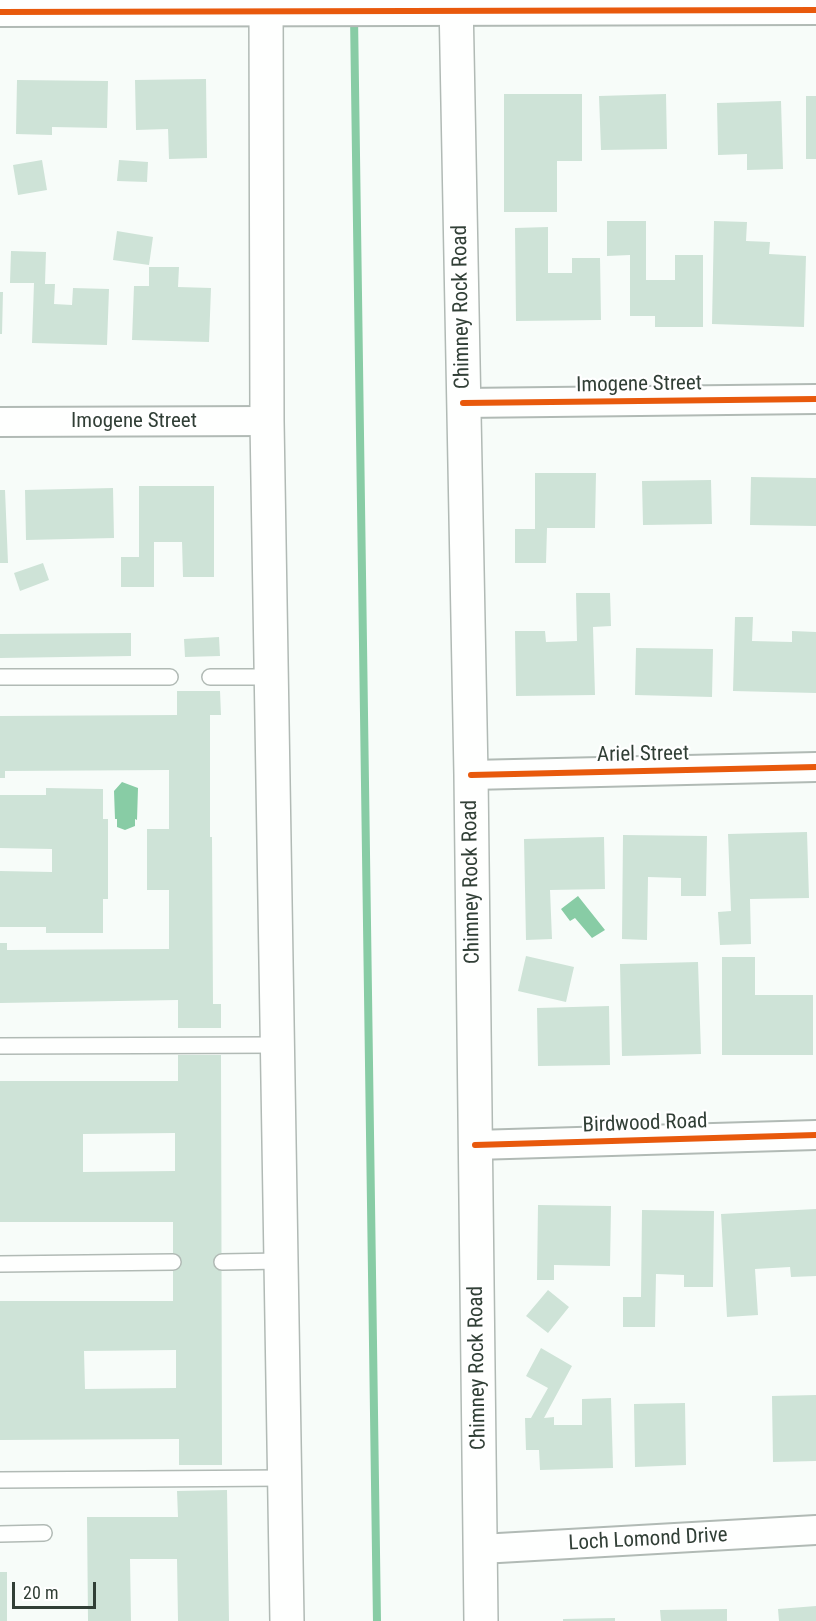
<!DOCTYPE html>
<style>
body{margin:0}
#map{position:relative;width:816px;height:1621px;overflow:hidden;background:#f7fcf9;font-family:"Roboto Condensed",sans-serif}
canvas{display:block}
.scale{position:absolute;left:12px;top:1582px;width:84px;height:27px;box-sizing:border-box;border:3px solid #313f36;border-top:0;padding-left:8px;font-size:18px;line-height:21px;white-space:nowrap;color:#313f36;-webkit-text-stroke:4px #fff;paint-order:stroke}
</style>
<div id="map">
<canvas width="816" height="1621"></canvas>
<div class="scale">20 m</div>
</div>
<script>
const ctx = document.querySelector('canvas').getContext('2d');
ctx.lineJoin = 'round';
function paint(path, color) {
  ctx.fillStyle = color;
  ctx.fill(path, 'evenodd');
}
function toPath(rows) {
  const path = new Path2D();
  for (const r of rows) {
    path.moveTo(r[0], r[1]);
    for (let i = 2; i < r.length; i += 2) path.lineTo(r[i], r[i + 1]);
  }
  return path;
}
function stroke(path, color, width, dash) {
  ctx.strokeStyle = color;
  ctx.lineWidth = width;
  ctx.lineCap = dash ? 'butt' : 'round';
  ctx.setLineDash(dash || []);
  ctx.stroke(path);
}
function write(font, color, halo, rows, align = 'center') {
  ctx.font = font + ' "Roboto Condensed",sans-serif';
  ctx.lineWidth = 4.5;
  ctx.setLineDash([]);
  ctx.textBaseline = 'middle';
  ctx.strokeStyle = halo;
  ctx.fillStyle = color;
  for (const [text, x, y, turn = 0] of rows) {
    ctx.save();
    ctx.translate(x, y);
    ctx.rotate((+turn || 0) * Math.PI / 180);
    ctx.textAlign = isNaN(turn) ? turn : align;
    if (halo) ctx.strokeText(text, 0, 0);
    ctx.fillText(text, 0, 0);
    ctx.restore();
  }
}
const water = toPath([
 [122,782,138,788,137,820,135,819,135,826,125,830,117,827,117,819,115,819,114,791],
 [578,896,605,930,592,938,575,918,570,921,561,909]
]);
const stream = toPath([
 [354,15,377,1621]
]);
const building = toPath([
 [206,79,207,158,169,159,168,129,136,130,135,80],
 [17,80,108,81,107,128,52,127,52,135,16,134],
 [504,94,582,94,582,161,557,161,557,212,504,212],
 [666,94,667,149,601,150,599,96],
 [806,96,816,96,816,159,806,159],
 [781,101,783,169,747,170,747,154,718,155,717,103],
 [42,160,47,190,18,195,13,165],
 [119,160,148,162,147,182,117,181],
 [607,221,646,221,646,280,675,280,675,255,703,255,703,327,655,327,655,316,630,316,630,255,607,256],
 [714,221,747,222,746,241,770,242,769,254,806,256,804,327,712,324],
 [548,227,548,273,572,273,572,258,600,258,601,320,516,321,515,228],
 [117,231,153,237,149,265,113,260],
 [11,251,46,252,45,284,55,284,54,304,72,305,73,288,109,289,107,345,32,343,34,283,10,283],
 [149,267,179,267,178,287,211,288,209,342,132,340,134,286,149,286],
 [0,292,3,292,2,334,0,334],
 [535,473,596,473,595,528,547,528,546,563,515,563,515,529,535,529],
 [751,477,816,478,816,526,750,525],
 [711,480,712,524,643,525,642,481],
 [139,486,214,486,214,577,183,577,182,542,154,542,154,587,121,587,121,557,139,557],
 [113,488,114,538,26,540,25,490],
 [0,490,5,490,8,563,0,563],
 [43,563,49,580,20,591,14,573],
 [576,593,610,593,611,626,593,627,595,695,516,696,515,631,545,631,546,642,577,641],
 [735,617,753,617,752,641,792,642,792,631,816,632,816,693,733,691],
 [131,633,131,656,0,658,0,634],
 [219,637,220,656,185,657,184,639],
 [636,648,713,649,712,697,635,695],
 [177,691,220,691,221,715,210,715,210,837,212,837,213,1004,221,1004,221,1028,178,1028,178,1000,0,1003,0,943,7,943,7,950,169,949,169,890,147,890,147,829,169,829,169,770,5,771,5,778,0,778,0,716,177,715],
 [46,788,103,789,103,819,108,819,108,899,103,899,103,933,46,933,46,927,0,927,0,871,52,872,52,849,0,848,0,795,46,795],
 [807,832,809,898,750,899,751,944,720,945,718,912,731,911,728,834],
 [623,835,707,836,706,896,681,896,681,878,648,877,647,940,622,939],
 [604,837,605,889,550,890,552,939,526,940,524,839],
 [526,956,574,967,566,1002,518,991],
 [722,957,755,957,755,995,813,995,813,1055,722,1055],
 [698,962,701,1054,622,1056,620,964],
 [609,1006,610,1065,538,1066,537,1008],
 [178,1055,221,1055,222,1465,179,1465,179,1439,0,1440,0,1301,173,1301,173,1222,0,1222,0,1081,178,1081],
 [175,1133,175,1171,83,1172,83,1134],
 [176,1350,176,1388,85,1389,84,1351],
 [538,1205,611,1206,610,1266,554,1265,554,1280,537,1280],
 [816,1209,816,1276,791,1277,790,1267,755,1269,758,1315,727,1317,721,1214],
 [642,1210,714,1211,713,1287,684,1287,684,1275,656,1274,655,1327,623,1327,623,1297,641,1297],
 [548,1290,569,1307,548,1333,526,1316],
 [541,1348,572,1366,544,1418,554,1417,554,1425,582,1425,582,1399,611,1398,613,1468,540,1470,539,1450,526,1450,525,1418,531,1418,548,1388,526,1376],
 [816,1395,816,1461,773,1462,772,1396],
 [685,1403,686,1465,635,1467,634,1404],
 [227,1490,229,1621,178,1621,177,1559,130,1559,131,1621,88,1621,87,1517,178,1517,177,1491],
 [0,1572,7,1572,7,1621,0,1621],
 [816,1606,816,1621,779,1621,778,1609],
 [727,1609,727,1621,661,1621,660,1610],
 [615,1618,615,1621,563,1621,563,1619]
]);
const lane = toPath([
 [0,677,170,677],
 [210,677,271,677],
 [0,1046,277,1045],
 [222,1262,281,1261],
 [0,1264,173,1262],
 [0,1480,284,1478],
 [0,1534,44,1533]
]);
const street = toPath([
 [0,12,816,10],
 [463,403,816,399],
 [0,422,267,421],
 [471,775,816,767],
 [475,1145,816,1135],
 [481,1549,816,1530]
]);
const secondary = toPath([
 [266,0,267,421,287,1621],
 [456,0,471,775,481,1621]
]);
const cycleway = toPath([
 [0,12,816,10],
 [463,403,816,399],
 [471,775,816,767],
 [475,1145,816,1135]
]);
const streetNames = [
 ["Chimney Rock Road",462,307,-91],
 ["Imogene Street",639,385,-1],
 ["Imogene Street",134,422],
 ["Ariel Street",643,755,-1],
 ["Chimney Rock Road",472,882,-91],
 ["Birdwood Road",645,1124,-2],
 ["Chimney Rock Road",478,1368,-91],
 ["Loch Lomond Drive",648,1540,-3]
];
paint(water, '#88cca5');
stroke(stream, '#88cca5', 8);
paint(building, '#cee3d7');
stroke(lane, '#b1bab5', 18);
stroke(street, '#b1bab5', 32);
stroke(secondary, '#b1bab5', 36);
stroke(lane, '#fefffe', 15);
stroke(street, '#fefffe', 28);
stroke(secondary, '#fefffe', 33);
stroke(cycleway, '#e8590c', 6);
write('21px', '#313f36', '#fff', streetNames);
</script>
